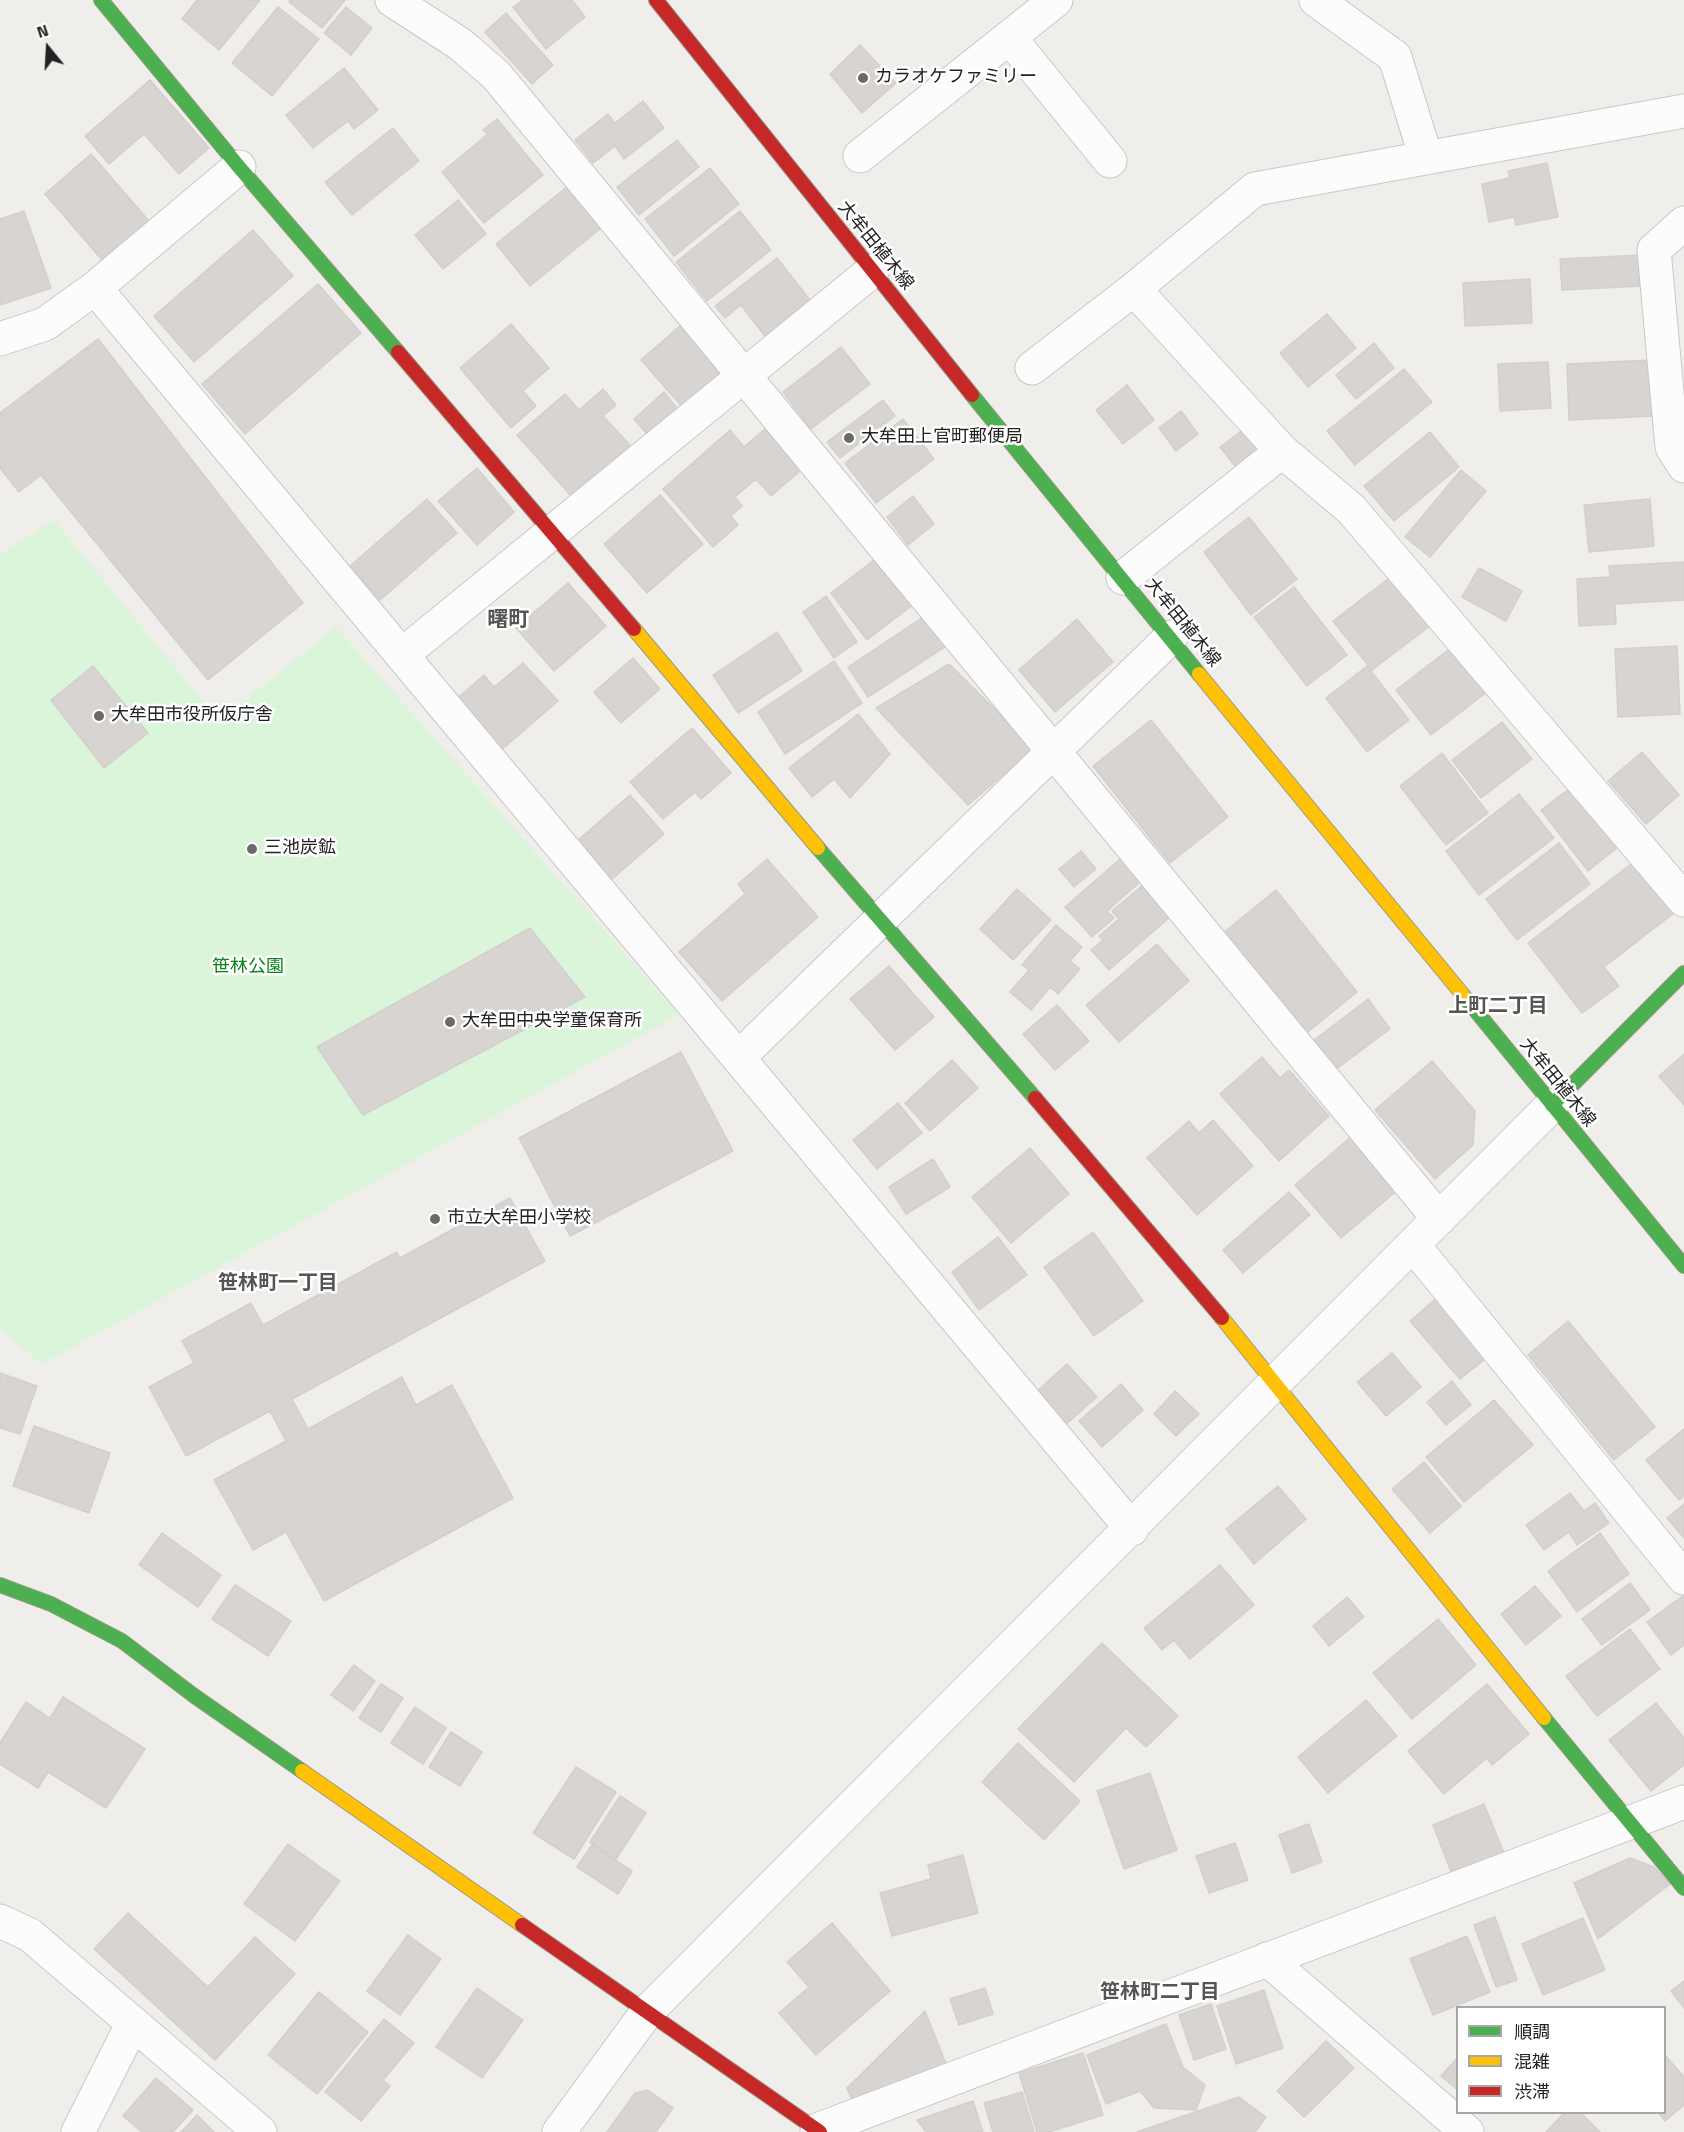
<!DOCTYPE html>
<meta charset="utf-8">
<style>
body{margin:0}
#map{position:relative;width:1684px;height:2132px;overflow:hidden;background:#f0eeeb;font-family:"Titillium Web","Noto Sans JP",sans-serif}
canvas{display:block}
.legend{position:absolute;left:1456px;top:2006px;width:210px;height:108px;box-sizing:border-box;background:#fff;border:2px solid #a7a7a7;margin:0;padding:8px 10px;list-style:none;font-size:18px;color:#222}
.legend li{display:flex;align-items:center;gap:12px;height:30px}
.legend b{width:30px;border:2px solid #a7a7a7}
.north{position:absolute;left:18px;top:18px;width:60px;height:60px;-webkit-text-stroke:4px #fff;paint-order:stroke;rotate:342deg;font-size:16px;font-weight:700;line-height:24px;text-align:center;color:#222}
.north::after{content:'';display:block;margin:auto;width:21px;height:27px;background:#222;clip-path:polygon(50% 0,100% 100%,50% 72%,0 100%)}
</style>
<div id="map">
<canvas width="1684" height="2132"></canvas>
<ul class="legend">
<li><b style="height:8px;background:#4caf50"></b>順調</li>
<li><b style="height:8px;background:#ffc107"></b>混雑</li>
<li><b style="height:8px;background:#c62828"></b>渋滞</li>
</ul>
<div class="north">N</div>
</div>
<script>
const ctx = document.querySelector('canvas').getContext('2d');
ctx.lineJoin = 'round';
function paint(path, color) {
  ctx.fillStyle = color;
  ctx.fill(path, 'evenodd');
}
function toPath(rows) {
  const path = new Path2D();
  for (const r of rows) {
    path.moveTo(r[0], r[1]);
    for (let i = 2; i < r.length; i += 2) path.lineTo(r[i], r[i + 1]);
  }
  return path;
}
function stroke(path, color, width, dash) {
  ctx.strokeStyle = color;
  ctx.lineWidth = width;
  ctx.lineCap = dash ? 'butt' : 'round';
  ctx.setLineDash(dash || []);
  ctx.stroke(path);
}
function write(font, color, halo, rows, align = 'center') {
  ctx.font = font + ' "Titillium Web","Noto Sans JP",sans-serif';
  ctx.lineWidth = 5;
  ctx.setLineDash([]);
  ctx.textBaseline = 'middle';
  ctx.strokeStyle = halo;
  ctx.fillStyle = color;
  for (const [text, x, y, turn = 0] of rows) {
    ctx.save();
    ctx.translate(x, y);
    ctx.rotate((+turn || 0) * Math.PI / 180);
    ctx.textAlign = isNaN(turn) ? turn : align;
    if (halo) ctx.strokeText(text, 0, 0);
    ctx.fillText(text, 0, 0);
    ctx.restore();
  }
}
const park = toPath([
 [54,520,219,721,336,627,679,1015,42,1364,0,1328,0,554]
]);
const building = toPath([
 [197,0,260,0,219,50,182,19,197,0],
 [290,0,345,0,322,28,289,2,290,0],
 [523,0,572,0,585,17,546,49,513,7,523,0],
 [278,7,319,39,272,96,232,63,278,7],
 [346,7,372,28,351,55,324,33,346,7],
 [506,13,553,65,532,84,485,32,506,13],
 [860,45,896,83,862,113,830,74,860,45],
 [344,68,378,110,354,129,348,121,313,148,286,115,344,68],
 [150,80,209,148,179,174,144,134,109,164,85,136,150,80],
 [643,101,664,128,624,159,615,146,593,163,575,140,608,114,615,123,643,101],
 [497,119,543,175,484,223,442,172,488,134,483,130,497,119],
 [393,128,419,161,352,215,325,182,393,128],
 [677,140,699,167,639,215,617,187,677,140],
 [91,154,149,221,103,261,45,194,91,154],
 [1547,163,1558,217,1516,225,1514,217,1489,222,1482,184,1510,178,1508,171,1547,163],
 [710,168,739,204,674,256,645,219,710,168],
 [568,186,601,228,530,286,496,244,568,186],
 [458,200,486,234,443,269,415,235,458,200],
 [24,211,51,288,0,305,0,219,24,211],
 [740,211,771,250,707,301,676,262,740,211],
 [253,230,293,276,194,362,154,316,253,230],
 [1642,255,1644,286,1562,290,1560,259,1642,255],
 [777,258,813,304,768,340,741,305,725,318,715,306,777,258],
 [1530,279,1532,323,1465,326,1463,283,1530,279],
 [318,284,361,333,245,434,202,384,318,284],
 [1327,314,1356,348,1308,387,1280,353,1327,314],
 [690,317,735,369,686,411,641,360,690,317],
 [511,324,549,368,523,391,536,406,511,428,460,368,511,324],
 [98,339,303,603,208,680,41,475,19,492,0,468,0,413,98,339],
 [1374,343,1394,368,1356,399,1336,375,1374,343],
 [841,347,870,384,811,429,783,392,841,347],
 [1652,360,1655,416,1569,420,1567,364,1652,360],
 [1548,362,1551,408,1500,411,1498,364,1548,362],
 [1404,369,1432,402,1355,465,1327,431,1404,369],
 [1127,385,1154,420,1123,444,1096,410,1127,385],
 [603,389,616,405,603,416,630,445,571,496,517,435,565,394,579,410,603,389],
 [664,392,677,408,647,434,634,419,664,392],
 [883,400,895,416,840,458,827,442,883,400],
 [1181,411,1198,434,1176,451,1159,428,1181,411],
 [903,419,934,459,876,503,845,463,903,419],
 [772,423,808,464,771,496,756,479,735,497,742,506,731,516,738,525,713,547,663,489,730,430,744,447,772,423],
 [1251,424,1279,460,1249,484,1220,447,1251,424],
 [1430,432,1459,467,1394,521,1364,486,1430,432],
 [477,468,514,512,477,545,438,501,477,468],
 [1461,470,1486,491,1430,557,1405,537,1461,470],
 [660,495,703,544,647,593,604,544,660,495],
 [913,496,934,524,908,545,887,517,913,496],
 [427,499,457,533,380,600,350,566,427,499],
 [1650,499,1654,546,1589,552,1584,505,1650,499],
 [1249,517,1297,579,1251,615,1204,552,1249,517],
 [883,553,919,600,867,640,831,593,883,553],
 [1684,562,1684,600,1615,604,1616,624,1579,626,1577,579,1610,577,1609,566,1684,562],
 [1479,568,1522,591,1506,621,1462,597,1479,568],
 [1401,569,1439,619,1372,670,1333,621,1401,569],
 [568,583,606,626,554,671,516,628,568,583],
 [1294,587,1347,655,1307,686,1254,617,1294,587],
 [826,596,857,642,834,658,803,612,826,596],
 [926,615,946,646,868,697,848,667,926,615],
 [1077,619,1113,662,1055,712,1019,670,1077,619],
 [777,632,802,671,738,713,713,675,777,632],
 [1677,646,1680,714,1618,717,1615,649,1677,646],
 [1452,647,1487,692,1431,735,1396,690,1452,647],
 [633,658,660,689,621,723,594,692,633,658],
 [834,661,862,703,785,754,758,712,834,661],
 [523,663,558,701,499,752,454,701,484,675,494,687,523,663],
 [949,664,1034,748,968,805,876,708,949,664],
 [93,666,148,733,104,768,51,700,93,666],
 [1367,666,1409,720,1367,752,1326,698,1367,666],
 [858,714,890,754,850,798,834,779,812,797,789,768,858,714],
 [1151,720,1228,817,1170,863,1093,766,1151,720],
 [1502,722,1532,759,1481,798,1452,760,1502,722],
 [692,728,731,773,701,799,695,792,663,819,630,782,692,728],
 [1642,752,1679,795,1646,824,1608,781,1642,752],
 [1442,753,1488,813,1446,845,1400,786,1442,753],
 [1577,783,1623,843,1588,871,1541,810,1577,783],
 [1519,794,1554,838,1479,895,1446,851,1519,794],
 [630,795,664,834,611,880,577,841,630,795],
 [1559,843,1590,884,1517,940,1486,899,1559,843],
 [1081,851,1096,869,1074,887,1059,869,1081,851],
 [1128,852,1148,875,1107,911,1114,918,1092,937,1065,907,1128,852],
 [767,859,818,917,722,1001,679,952,745,894,738,884,767,859],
 [1635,861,1674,913,1604,967,1619,986,1582,1013,1528,943,1635,861],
 [1143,885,1170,917,1109,970,1091,950,1103,940,1099,936,1119,919,1112,911,1143,885],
 [1017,889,1051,920,1013,960,980,929,1017,889],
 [1276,890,1357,992,1298,1040,1217,938,1276,890],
 [1056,925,1082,947,1070,961,1080,969,1058,994,1050,987,1031,1010,1010,992,1029,970,1022,965,1056,925],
 [530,928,585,997,363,1115,317,1047,530,928],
 [1157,944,1189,981,1119,1042,1086,1005,1157,944],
 [889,966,934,1017,895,1050,850,999,889,966],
 [1368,999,1390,1029,1331,1073,1309,1044,1368,999],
 [1057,1005,1089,1041,1055,1070,1023,1034,1057,1005],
 [681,1052,733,1151,570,1236,519,1138,681,1052],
 [1684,1054,1684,1105,1659,1076,1684,1054],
 [1262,1057,1280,1078,1289,1070,1329,1116,1279,1161,1220,1094,1262,1057],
 [952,1060,978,1088,930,1131,905,1103,952,1060],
 [1432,1061,1475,1111,1473,1145,1435,1179,1375,1110,1432,1061],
 [898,1103,922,1133,877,1169,853,1140,898,1103],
 [1213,1120,1253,1166,1197,1215,1147,1158,1189,1121,1199,1133,1213,1120],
 [1359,1130,1406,1183,1341,1238,1295,1185,1359,1130],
 [1030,1148,1069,1194,1011,1243,972,1197,1030,1148],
 [933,1159,950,1187,906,1214,889,1187,933,1159],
 [1289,1192,1310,1215,1243,1273,1223,1250,1289,1192],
 [510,1198,545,1261,292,1399,308,1429,402,1377,416,1405,452,1385,513,1498,324,1601,286,1532,253,1550,214,1480,286,1441,270,1411,186,1456,149,1387,194,1363,182,1341,251,1303,263,1325,397,1252,400,1258,510,1198],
 [1093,1232,1143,1301,1094,1336,1044,1267,1093,1232],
 [998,1237,1027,1275,979,1310,952,1272,998,1237],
 [1439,1296,1489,1356,1460,1379,1410,1321,1439,1296],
 [1568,1321,1655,1427,1614,1460,1528,1355,1568,1321],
 [1392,1353,1421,1387,1386,1416,1357,1382,1392,1353],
 [1067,1364,1097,1397,1064,1426,1035,1393,1067,1364],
 [0,1373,37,1386,20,1434,0,1428,0,1373],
 [1452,1381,1471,1405,1446,1425,1427,1402,1452,1381],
 [1121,1384,1143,1410,1102,1447,1079,1421,1121,1384],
 [1175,1391,1199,1414,1176,1436,1154,1414,1175,1391],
 [1494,1400,1533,1445,1464,1502,1426,1457,1494,1400],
 [34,1426,110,1453,89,1513,13,1486,34,1426],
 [1684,1429,1684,1496,1679,1500,1646,1460,1684,1429],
 [1424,1462,1461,1506,1430,1533,1392,1489,1424,1462],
 [1278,1486,1306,1519,1254,1564,1226,1529,1278,1486],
 [1570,1493,1584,1511,1595,1503,1609,1523,1577,1545,1569,1532,1544,1550,1526,1525,1570,1493],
 [1684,1504,1684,1538,1667,1518,1684,1504],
 [162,1533,221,1575,198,1607,139,1565,162,1533],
 [1600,1533,1629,1574,1577,1612,1548,1571,1600,1533],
 [1220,1565,1254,1605,1190,1659,1174,1640,1162,1650,1144,1628,1220,1565],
 [1630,1583,1650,1610,1602,1645,1582,1619,1630,1583],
 [235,1585,291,1621,268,1656,212,1619,235,1585],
 [1535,1586,1561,1616,1526,1645,1501,1614,1535,1586],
 [1684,1595,1684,1645,1671,1655,1647,1622,1684,1595],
 [1347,1597,1364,1617,1329,1646,1313,1626,1347,1597],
 [1438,1619,1476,1665,1412,1719,1373,1673,1438,1619],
 [1630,1629,1660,1669,1597,1716,1566,1676,1630,1629],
 [1102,1643,1178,1716,1146,1747,1126,1728,1074,1782,1018,1729,1102,1643],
 [354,1665,375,1681,353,1711,331,1695,354,1665],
 [381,1684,403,1698,381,1732,359,1718,381,1684],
 [1487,1684,1529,1734,1492,1765,1487,1758,1444,1794,1408,1751,1487,1684],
 [63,1697,145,1749,106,1808,48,1772,38,1788,0,1764,0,1743,26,1702,50,1718,63,1697],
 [1366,1700,1397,1736,1328,1793,1298,1757,1366,1700],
 [1656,1703,1684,1738,1684,1765,1651,1791,1609,1740,1656,1703],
 [415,1707,446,1728,423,1764,391,1743,415,1707],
 [451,1732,482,1752,460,1786,429,1767,451,1732],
 [1018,1743,1080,1801,1044,1840,982,1782,1018,1743],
 [576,1767,616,1792,574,1859,533,1833,576,1767],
 [1150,1773,1177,1850,1124,1869,1097,1791,1150,1773],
 [620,1796,646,1813,616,1859,590,1842,620,1796],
 [1484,1804,1504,1853,1452,1874,1433,1825,1484,1804],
 [1309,1824,1322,1862,1292,1873,1279,1835,1309,1824],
 [1235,1843,1248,1880,1209,1893,1196,1856,1235,1843],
 [288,1844,340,1881,295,1941,244,1904,288,1844],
 [592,1845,632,1871,618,1894,577,1867,592,1845],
 [963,1855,978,1913,892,1936,880,1893,931,1879,928,1865,963,1855],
 [1630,1858,1654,1867,1670,1884,1598,1939,1574,1883,1630,1858],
 [128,1913,208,1987,255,1937,295,1974,215,2060,94,1949,128,1913],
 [1495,1917,1517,1980,1496,1987,1474,1925,1495,1917],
 [1583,1918,1605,1970,1543,1995,1522,1944,1583,1918],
 [832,1923,890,1991,816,2055,779,2013,809,1987,787,1962,832,1923],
 [408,1935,441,1959,400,2015,367,1991,408,1935],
 [1467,1936,1490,1992,1433,2015,1410,1959,1467,1936],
 [1684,1981,1684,2008,1671,1991,1684,1981],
 [477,1988,523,2020,482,2078,436,2047,477,1988],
 [985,1988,993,2014,959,2025,950,1999,985,1988],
 [1264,1990,1283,2048,1236,2064,1217,2006,1264,1990],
 [319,1992,368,2032,317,2094,268,2055,319,1992],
 [1211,2004,1226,2049,1194,2060,1179,2015,1211,2004],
 [925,2011,946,2064,852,2100,847,2088,925,2011],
 [384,2019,414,2043,383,2080,390,2086,361,2121,325,2092,384,2019],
 [1166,2024,1183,2067,1205,2085,1196,2110,1154,2108,1140,2091,1106,2104,1087,2055,1166,2024],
 [1326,2041,1354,2068,1304,2117,1277,2091,1326,2041],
 [1083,2053,1103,2115,1049,2132,1037,2132,1019,2073,1083,2053],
 [1664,2054,1684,2077,1684,2105,1665,2121,1658,2112,1664,2112,1664,2054],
 [1458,2057,1458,2090,1441,2076,1458,2057],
 [156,2078,193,2110,173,2132,142,2132,123,2116,156,2078],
 [648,2090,673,2108,656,2132,607,2132,635,2093,648,2090],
 [1022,2092,1034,2132,993,2132,984,2103,1022,2092],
 [1239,2097,1266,2117,1255,2132,1137,2132,1239,2097],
 [973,2101,983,2132,926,2132,917,2120,973,2101],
 [1565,2112,1580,2112,1600,2132,1546,2132,1565,2112],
 [197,2115,214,2132,181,2132,197,2115]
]);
const street = toPath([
 [392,0,460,44,496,75,1439,1219],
 [1316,0,1395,57,1426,158],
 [1009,37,1110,161],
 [860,156,1056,0],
 [1684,223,1654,250,1672,447,1684,466],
 [95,288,1132,1529],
 [1134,289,1282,451,1351,509,1684,900],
 [0,339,45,324,95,288,239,167],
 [1032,368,1134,289,1255,189,1684,111],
 [1123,578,1282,451],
 [403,654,872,271],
 [739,1057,1171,637],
 [1413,1245,1684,1578],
 [0,1921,30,1935,260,2132],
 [1267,1959,1467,2132],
 [817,2130,1684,1802],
 [78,2132,133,2023],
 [559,2132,647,2012,1552,1105]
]);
const fast = toPath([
 [101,0,239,167,398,352],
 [972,395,1199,674],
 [818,848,1035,1098],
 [1463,995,1684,1266],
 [1552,1105,1684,973],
 [0,1585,51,1604,122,1641,193,1695,302,1771],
 [1544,1718,1684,1888]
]);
const slow = toPath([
 [634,629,818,848],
 [1199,674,1463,995],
 [1222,1318,1544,1718],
 [302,1771,522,1925]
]);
const jam = toPath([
 [656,0,972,395],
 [398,352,634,629],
 [1035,1098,1222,1318],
 [522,1925,820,2132]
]);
const markers = [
 [863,78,6,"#6a6968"],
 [849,438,6,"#6a6968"],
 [99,716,6,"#6a6968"],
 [252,849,6,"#6a6968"],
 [450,1022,6,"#6a6968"],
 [435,1219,6,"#6a6968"]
];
const poiNames = [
 ["カラオケファミリー",875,78],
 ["大牟田上官町郵便局",861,438],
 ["大牟田市役所仮庁舎",111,716],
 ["三池炭鉱",264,849],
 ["大牟田中央学童保育所",462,1022],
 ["市立大牟田小学校",447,1219]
];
const streetNames = [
 ["大牟田植木線",875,246,51],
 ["大牟田植木線",1182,623,51],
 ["大牟田植木線",1557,1083,51]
];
const parkNames = [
 ["笹林公園",248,968]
];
const neighbourhoodNames = [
 ["上町二丁目",1498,1007],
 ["笹林町一丁目",278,1284],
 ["笹林町二丁目",1160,1993]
];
const quarterNames = [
 ["曙町",508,621]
];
paint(park, '#daf5da');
paint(building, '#d7d4d2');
stroke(building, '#d3d0cc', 1.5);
stroke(street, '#c9c8c7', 35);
stroke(fast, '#999a82', 16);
stroke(slow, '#999a82', 16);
stroke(jam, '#999a82', 16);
stroke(street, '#fdfcfc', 33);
stroke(fast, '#4caf50', 14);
stroke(slow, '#ffc107', 14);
stroke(jam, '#c62828', 14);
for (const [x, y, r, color] of markers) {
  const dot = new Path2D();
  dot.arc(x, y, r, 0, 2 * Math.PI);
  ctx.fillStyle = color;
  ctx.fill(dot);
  stroke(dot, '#fff', 2);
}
write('18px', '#222', '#fff', poiNames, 'left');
write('18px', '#222', '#fff', streetNames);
write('18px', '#0c8416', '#fff', parkNames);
write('bold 20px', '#555', '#fff', neighbourhoodNames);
write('bold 21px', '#555', '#fff', quarterNames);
</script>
